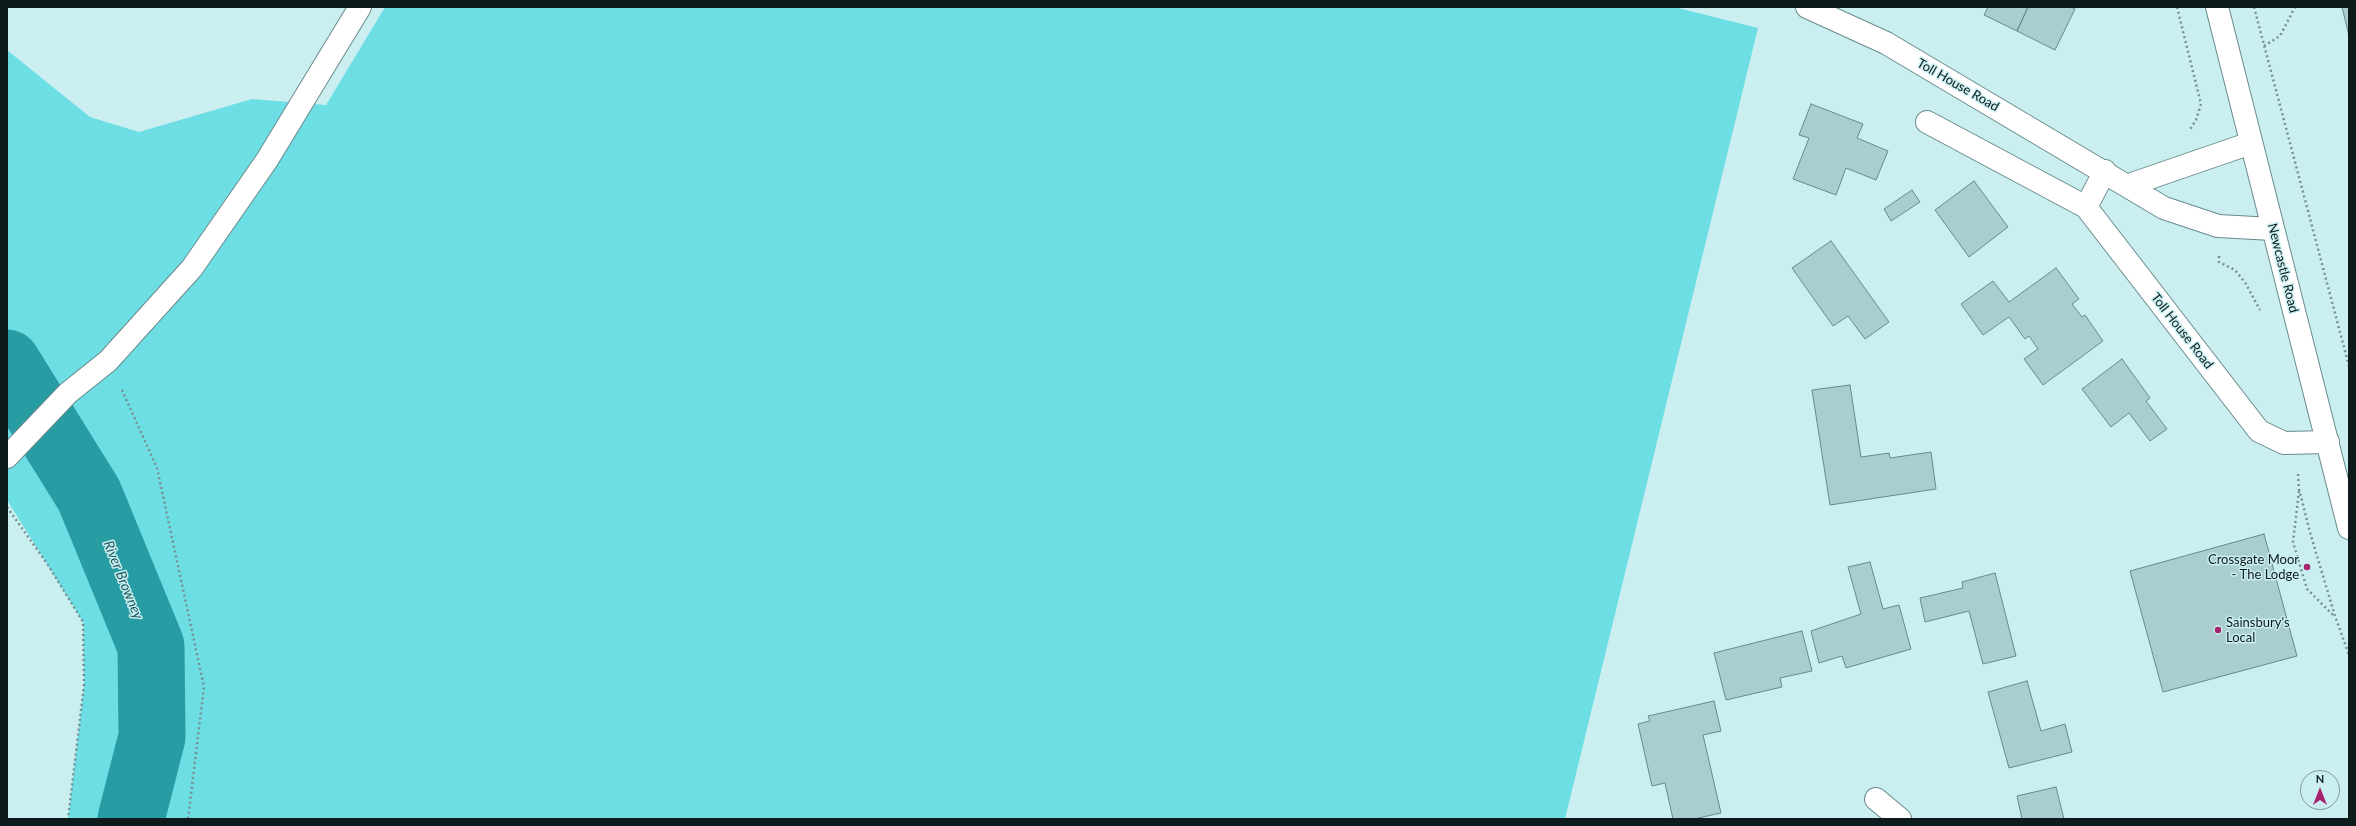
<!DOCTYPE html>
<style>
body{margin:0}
#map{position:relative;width:2356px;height:826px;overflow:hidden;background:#cbeff1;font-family:Lato,sans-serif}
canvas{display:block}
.frame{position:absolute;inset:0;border:8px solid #0d1b1c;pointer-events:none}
.north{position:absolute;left:2300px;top:770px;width:40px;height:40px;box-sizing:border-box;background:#cbeff1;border:1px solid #7f9a9c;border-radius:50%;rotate:0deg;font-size:11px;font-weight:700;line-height:16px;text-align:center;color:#0d1b1c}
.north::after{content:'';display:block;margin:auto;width:14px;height:18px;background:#a6236f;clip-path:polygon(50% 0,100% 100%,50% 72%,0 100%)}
</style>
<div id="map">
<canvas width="2356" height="826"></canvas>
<div class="frame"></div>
<div class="north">N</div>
</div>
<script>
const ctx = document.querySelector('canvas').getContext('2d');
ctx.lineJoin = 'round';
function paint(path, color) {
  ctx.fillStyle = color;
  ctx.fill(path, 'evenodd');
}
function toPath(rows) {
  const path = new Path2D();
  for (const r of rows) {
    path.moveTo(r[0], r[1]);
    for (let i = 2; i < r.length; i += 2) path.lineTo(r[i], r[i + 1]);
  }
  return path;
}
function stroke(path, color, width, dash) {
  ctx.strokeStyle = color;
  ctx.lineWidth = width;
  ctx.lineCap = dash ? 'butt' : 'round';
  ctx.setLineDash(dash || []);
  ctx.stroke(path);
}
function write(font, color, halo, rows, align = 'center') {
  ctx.font = font + ' Lato,sans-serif';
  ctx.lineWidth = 3;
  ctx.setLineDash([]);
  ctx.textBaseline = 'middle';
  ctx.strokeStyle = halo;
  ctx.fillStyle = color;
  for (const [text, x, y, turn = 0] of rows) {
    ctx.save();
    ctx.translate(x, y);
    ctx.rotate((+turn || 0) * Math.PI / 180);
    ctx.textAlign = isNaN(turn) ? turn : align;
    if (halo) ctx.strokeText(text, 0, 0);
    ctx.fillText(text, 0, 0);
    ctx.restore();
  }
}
const green = toPath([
 [385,7,1674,7,1758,28,1565,819,68,819,84,685,83,622,7,500,7,50,90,117,139,132,252,99,326,105]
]);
const river = toPath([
 [7,363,89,495,151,646,152,737,131,819]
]);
const building = toPath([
 [1988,7,2028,7,2017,31,1984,15,1988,7],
 [2028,7,2071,7,2075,9,2055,50,2017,31,2028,7],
 [2342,7,2349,7,2349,36,2342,7],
 [1811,104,1863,124,1857,138,1888,151,1876,180,1846,168,1836,195,1793,179,1809,138,1799,135,1811,104],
 [1974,181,2008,227,1969,257,1935,210,1974,181],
 [1912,190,1920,202,1891,221,1884,209,1912,190],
 [1831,241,1889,322,1865,339,1848,316,1833,326,1792,268,1831,241],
 [2056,268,2079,299,2072,304,2082,317,2085,315,2103,341,2043,385,2024,359,2038,349,2029,336,2025,339,2009,317,1983,335,1961,304,1993,281,2009,302,2056,268],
 [2122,359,2150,398,2146,401,2167,429,2150,441,2129,413,2111,427,2082,389,2122,359],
 [1850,385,1861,457,1889,453,1890,458,1931,452,1936,489,1830,505,1812,390,1850,385],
 [2264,534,2297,656,2163,692,2130,571,2264,534],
 [1870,562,1883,609,1899,605,1911,649,1846,668,1842,656,1819,663,1811,631,1861,614,1848,567,1870,562],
 [1995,573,2016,656,1983,664,1969,611,1925,622,1920,598,1963,588,1962,582,1995,573],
 [1802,631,1812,671,1780,678,1782,687,1726,700,1714,653,1802,631],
 [2027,681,2041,731,2065,724,2072,752,2009,768,1988,692,2027,681],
 [1714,701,1721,731,1703,735,1721,813,1694,819,1673,819,1665,783,1652,786,1638,724,1650,721,1648,716,1714,701],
 [2056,787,2064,819,2022,819,2017,796,2056,787]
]);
const path = toPath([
 [2177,7,2201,104,2196,120,2189,131],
 [2254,7,2349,366],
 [2264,46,2280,36,2295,7],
 [2219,256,2219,262,2235,270,2246,284,2260,310],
 [122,390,157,468,204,687,188,819],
 [2298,474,2299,489,2311,536,2335,616,2349,655],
 [2299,491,2293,542,2307,589,2334,616],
 [7,507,48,565,83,622,84,685,68,819]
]);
const minor = toPath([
 [1807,7,1886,43,2164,208,2218,226,2273,229],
 [1927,122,2086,207],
 [2105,171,2086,207,2259,431,2284,443,2328,442],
 [2129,185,2251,143],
 [7,457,68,393,108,361,192,268,267,160,360,7],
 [1876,799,1900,819]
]);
const highway = toPath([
 [2217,7,2349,528]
]);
const markers = [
 [2307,567,4,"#a6236f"],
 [2218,630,4,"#a6236f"]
];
const streetNames = [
 ["Toll House Road",1958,85,30],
 ["Newcastle Road",2283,268,76],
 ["Toll House Road",2182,331,52]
];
const poiNames = [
 ["Crossgate Moor",2299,560],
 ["- The Lodge",2299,575],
 ["Sainsbury's",2226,623,"left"],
 ["Local",2226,638,"left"]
];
const waterNames = [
 ["River Browney",123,580,68]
];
paint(green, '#6edee5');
stroke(river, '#279ca3', 67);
paint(building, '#aaced0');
stroke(building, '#68898b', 1);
stroke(minor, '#688a8c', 24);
stroke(highway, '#688a8c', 24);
stroke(path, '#769091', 2.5, [2, 3]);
stroke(minor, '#fff', 22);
stroke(highway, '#fff', 22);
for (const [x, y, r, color] of markers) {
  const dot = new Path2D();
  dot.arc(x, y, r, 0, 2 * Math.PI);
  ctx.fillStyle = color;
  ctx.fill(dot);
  stroke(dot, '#cbeff1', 1.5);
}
write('13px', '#0d1b1c', '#cbeff1', streetNames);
write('13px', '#0d1b1c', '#cbeff1', poiNames, 'right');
write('italic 14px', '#1b585c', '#cbeff1', waterNames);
</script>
